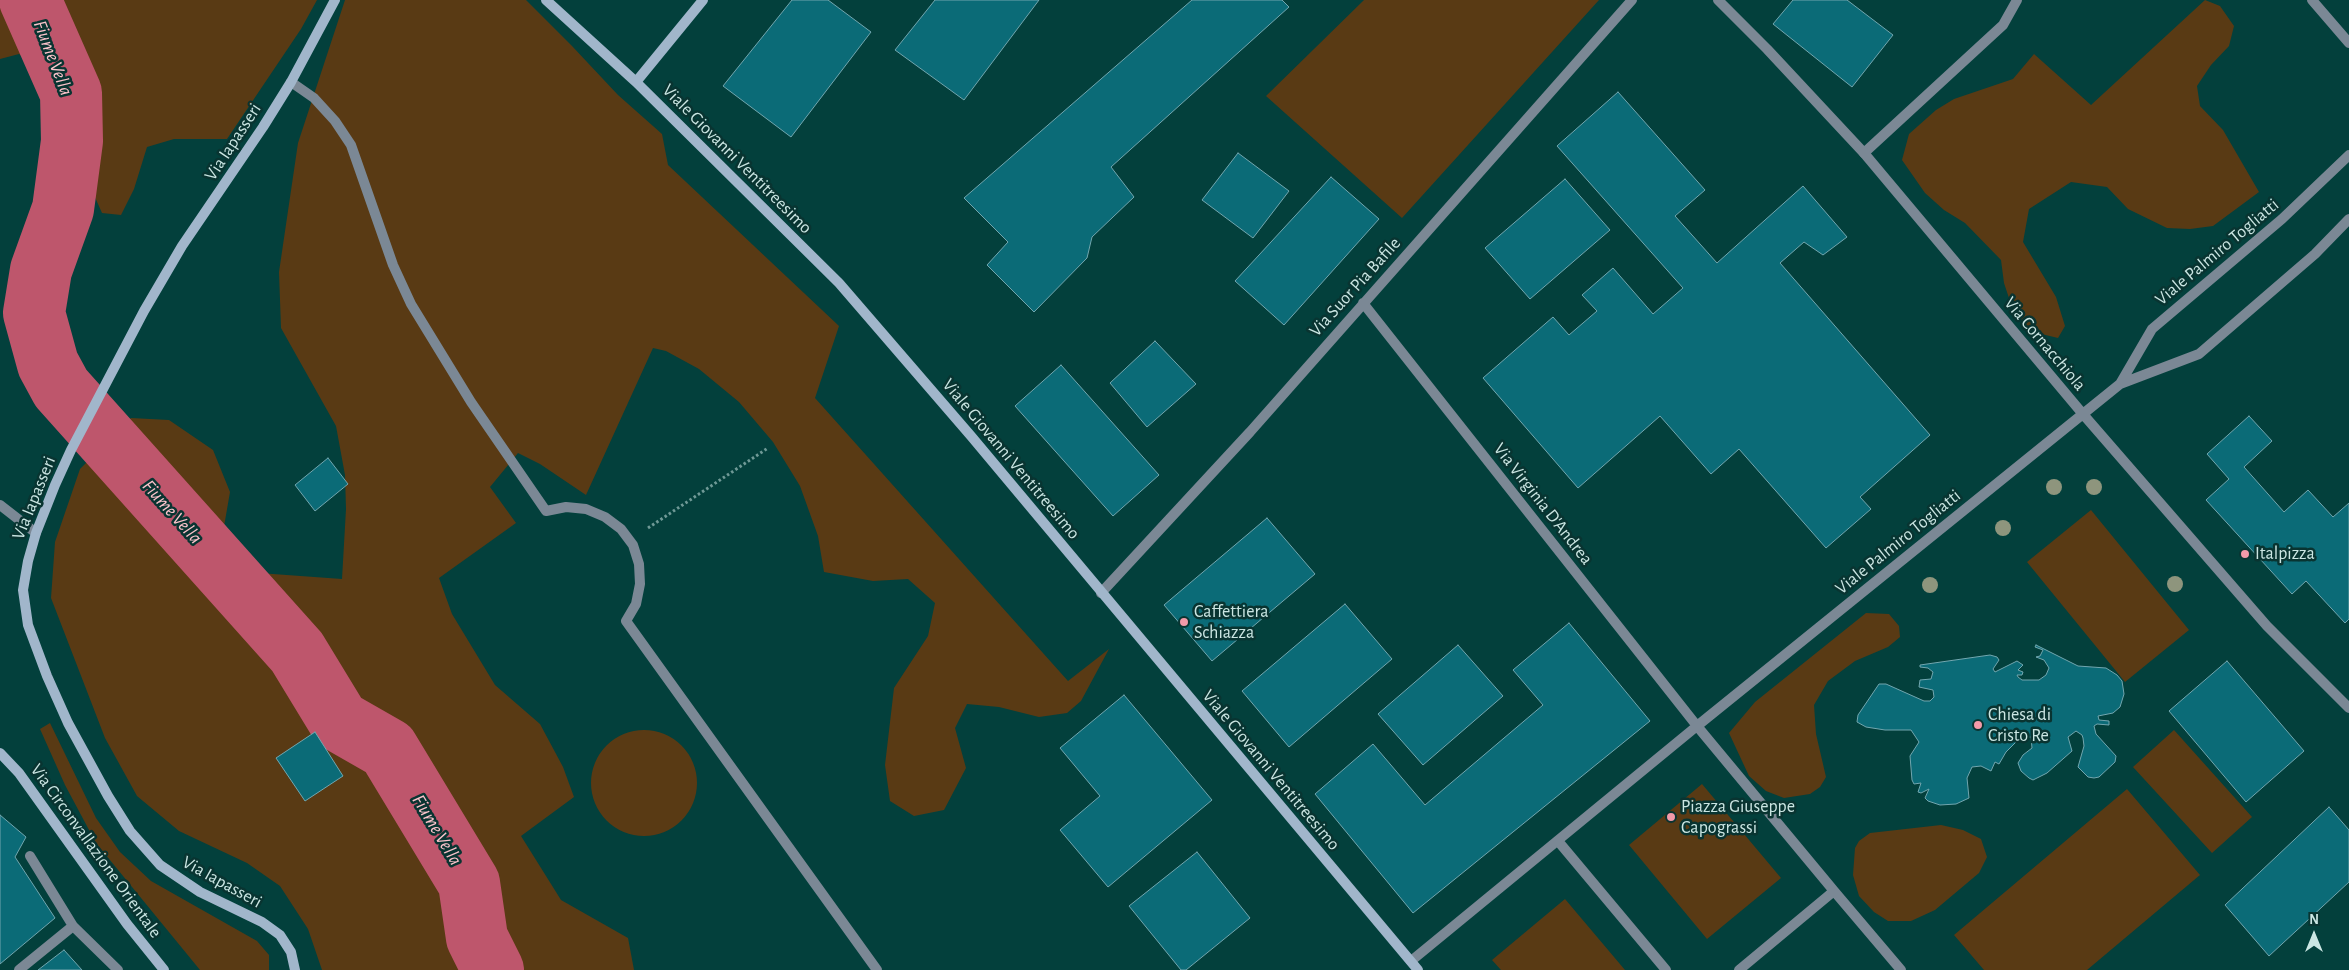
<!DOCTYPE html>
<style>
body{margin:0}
#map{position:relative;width:2349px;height:970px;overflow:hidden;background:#03403c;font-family:"Alegreya Sans",sans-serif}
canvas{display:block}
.north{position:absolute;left:2289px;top:910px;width:50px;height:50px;-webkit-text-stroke:4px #093431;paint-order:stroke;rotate:0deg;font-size:14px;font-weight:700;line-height:20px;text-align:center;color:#cbe6e3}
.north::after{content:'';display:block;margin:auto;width:18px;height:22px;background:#cbe6e3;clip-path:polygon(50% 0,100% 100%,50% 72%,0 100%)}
</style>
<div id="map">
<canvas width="2349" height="970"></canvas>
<div class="north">N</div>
</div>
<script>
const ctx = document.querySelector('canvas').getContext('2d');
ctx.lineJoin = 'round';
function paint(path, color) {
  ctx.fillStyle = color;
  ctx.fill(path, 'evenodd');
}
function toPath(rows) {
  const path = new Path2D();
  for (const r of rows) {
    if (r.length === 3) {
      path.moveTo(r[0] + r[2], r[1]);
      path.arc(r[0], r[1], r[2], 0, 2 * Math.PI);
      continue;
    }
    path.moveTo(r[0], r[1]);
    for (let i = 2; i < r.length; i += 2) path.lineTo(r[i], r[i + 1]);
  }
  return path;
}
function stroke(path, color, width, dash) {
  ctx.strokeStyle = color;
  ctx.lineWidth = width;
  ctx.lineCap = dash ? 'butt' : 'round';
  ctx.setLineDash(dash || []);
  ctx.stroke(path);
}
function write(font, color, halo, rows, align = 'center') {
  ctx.font = font + ' "Alegreya Sans",sans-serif';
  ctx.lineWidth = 5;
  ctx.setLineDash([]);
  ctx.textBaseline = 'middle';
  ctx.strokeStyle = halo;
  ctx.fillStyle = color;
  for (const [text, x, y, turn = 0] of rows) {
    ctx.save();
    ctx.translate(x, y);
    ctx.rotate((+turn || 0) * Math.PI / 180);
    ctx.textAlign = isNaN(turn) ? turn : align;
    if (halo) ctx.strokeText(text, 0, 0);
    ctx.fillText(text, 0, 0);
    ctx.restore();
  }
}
const green = toPath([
 [0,0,317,0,301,29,227,139,174,139,147,147,134,189,121,215,102,213,94,195,92,125,38,69,19,54,0,59],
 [345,0,526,0,572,46,618,95,662,134,668,165,839,326,815,398,1068,681,1109,649,1081,701,1067,713,1039,717,999,707,967,704,955,728,966,768,944,810,914,816,890,801,885,765,894,688,928,636,935,603,908,579,873,581,824,572,818,536,800,486,773,442,739,402,699,369,666,351,653,348,586,495,540,464,518,453,490,487,516,523,439,578,452,614,495,685,540,724,563,767,574,797,521,836,561,900,628,938,634,970,322,970,308,929,280,886,247,863,179,831,137,796,105,738,51,598,55,542,80,469,131,418,169,420,213,450,230,492,222,538,259,573,342,579,346,509,345,475,336,426,281,328,279,272,298,143],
 [1364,0,1599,0,1402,218,1266,96],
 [2205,0,2220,6,2234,26,2229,46,2211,65,2197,86,2200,106,2223,130,2259,192,2213,226,2190,229,2167,228,2128,209,2107,187,2071,182,2029,209,2023,242,2056,297,2065,326,2058,338,2033,332,2013,310,2004,283,2001,260,1965,223,1944,210,1925,193,1902,160,1909,134,1936,110,1954,99,2013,79,2034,54,2091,105],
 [2091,510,2189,630,2125,682,2027,562],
 [1866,613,1889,614,1899,626,1900,637,1888,647,1855,661,1828,681,1814,705,1816,734,1826,777,1820,787,1810,794,1784,798,1766,791,1749,776,1729,733,1755,702],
 [50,723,96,818,120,852,151,881,257,941,269,955,269,970,200,970,96,843,65,785,40,729],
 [2174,730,2252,817,2212,853,2133,767],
 [644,783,53],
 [1702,784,1781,878,1707,939,1629,845],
 [2127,789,2200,875,2087,970,1984,970,1954,935],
 [1941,825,1963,830,1981,839,1987,857,1979,873,1935,910,1911,921,1888,921,1874,912,1859,896,1853,875,1855,848,1859,841,1870,833],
 [1565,899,1625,970,1501,970,1492,960]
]);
const river = toPath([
 [30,0,71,93,72,141,63,209,41,270,34,313,48,364,61,388,297,652,339,721,388,749,469,883,477,938,493,970]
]);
const building = toPath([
 [792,0,828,0,871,32,791,137,723,86,792,0],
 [935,0,1039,0,964,100,895,50,935,0],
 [1192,0,1282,0,1289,7,1111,167,1134,197,1092,237,1087,258,1034,312,987,265,1008,242,964,198,1192,0],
 [1793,0,1847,0,1893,35,1852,87,1773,24,1793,0],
 [1618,92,1705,190,1675,216,1717,263,1803,186,1847,237,1823,255,1804,242,1780,263,1930,435,1860,497,1871,509,1826,548,1739,449,1711,474,1660,416,1578,488,1483,378,1553,317,1569,335,1597,311,1582,295,1613,268,1653,314,1683,288,1557,146,1618,92],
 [1238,153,1289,191,1253,238,1202,200,1238,153],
 [1331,177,1379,219,1284,325,1235,281,1331,177],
 [1565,179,1610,230,1530,299,1485,248,1565,179],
 [1155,341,1196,384,1147,427,1110,383,1155,341],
 [1061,365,1159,475,1113,516,1015,406,1061,365],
 [2249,416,2272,441,2244,467,2284,512,2308,490,2333,517,2349,503,2349,619,2345,623,2306,581,2292,594,2206,500,2229,479,2207,454,2249,416],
 [328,458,348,484,315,511,295,485,328,458],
 [1267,518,1315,574,1212,661,1164,605,1267,518],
 [1345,604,1392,659,1289,747,1242,691,1345,604],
 [1569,623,1650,721,1413,913,1315,794,1373,744,1425,805,1543,705,1513,670,1569,623],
 [1458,645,1503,696,1423,765,1378,714,1458,645],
 [2036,645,2078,666,2106,668,2117,675,2122,681,2124,694,2120,707,2113,713,2098,716,2099,720,2109,721,2109,725,2097,724,2094,726,2096,734,2116,756,2115,762,2099,777,2094,778,2088,777,2078,767,2084,746,2083,738,2082,735,2076,731,2068,737,2072,751,2047,773,2033,780,2029,778,2021,771,2018,763,2023,755,2032,748,2031,737,2027,737,2017,741,2006,752,1999,764,1995,762,1991,771,1981,766,1972,767,1967,778,1969,798,1956,804,1940,805,1928,801,1925,798,1929,789,1921,793,1918,792,1921,783,1914,784,1912,780,1910,756,1919,742,1911,730,1885,730,1866,727,1857,722,1858,715,1879,684,1886,684,1924,701,1930,701,1934,697,1933,690,1919,687,1920,680,1931,679,1933,672,1928,668,1920,667,1920,665,1990,655,1997,657,1999,660,1993,669,1995,672,2017,661,2023,665,2018,670,2023,672,2022,675,2017,675,2018,677,2022,680,2039,680,2046,675,2049,668,2044,660,2036,657,2040,656,2043,650,2035,647,2036,645],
 [2227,661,2304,751,2246,802,2169,711,2227,661],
 [1124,695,1212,800,1108,887,1060,830,1100,796,1060,748,1124,695],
 [315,732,343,776,305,801,276,758,315,732],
 [2329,807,2349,830,2349,882,2269,956,2225,905,2329,807],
 [0,815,26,837,15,857,55,918,0,964,0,815],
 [1197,852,1250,918,1186,970,1181,970,1129,906,1197,852],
 [64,950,82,970,38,970,64,950]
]);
const path = toPath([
 [648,528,768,448]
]);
const lane = toPath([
 [1864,153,2003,25,2017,0],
 [0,505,36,533]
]);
const street = toPath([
 [1718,0,1767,49,1864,153,2082,413,2267,626,2349,708],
 [2312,0,2349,43],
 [291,82,314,98,335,121,351,145,393,265,411,304,471,402,546,511,566,507,586,509,605,517,621,529,633,545,639,564,640,584,636,604,626,621,877,970],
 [1363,303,1697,726,2120,384,2199,354,2315,254,2349,219],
 [2120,384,2152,329,2282,219,2349,155],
 [1101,593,1250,432,1632,0],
 [1558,841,1666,970],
 [30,856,73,926,118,970],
 [1834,891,1901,970],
 [1411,961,1697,726,1834,891,1739,970],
 [19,970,73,926]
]);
const secondary = toPath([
 [546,0,636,82,839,283,971,436,1418,970],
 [636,82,703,0],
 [0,753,19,773,127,924,164,970],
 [295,970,291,952,280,935,262,922,200,892,160,865,130,831,108,796,68,723,47,676,28,625,23,590,28,561,36,533,55,485,71,450,144,311,182,246,263,127,291,82,335,0]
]);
const trees = [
 [2054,487],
 [2094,487],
 [2003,528],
 [2175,584],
 [1930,585]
];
const markers = [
 [2245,554,5,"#f39aa9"],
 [1184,622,5,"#f39aa9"],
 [1978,725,5,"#f39aa9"],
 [1671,817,5,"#f39aa9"]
];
const streetNames = [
 ["Via Iapasseri",233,142,-57],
 ["Viale Giovanni Ventitreesimo",737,159,45],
 ["Viale Palmiro Togliatti",2217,252,-40],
 ["Via Suor Pia Bafile",1355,287,-48],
 ["Via Cornacchiola",2045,344,50],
 ["Viale Giovanni Ventitreesimo",1011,459,50],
 ["Via Iapasseri",34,498,-68],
 ["Via Virginia D'Andrea",1543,504,52],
 ["Viale Palmiro Togliatti",1898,542,-39],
 ["Viale Giovanni Ventitreesimo",1271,770,50],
 ["Via Circonvallazione Orientale",96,851,54],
 ["Via Iapasseri",222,882,29]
];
const poiNames = [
 ["Italpizza",2255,554],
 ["Caffettiera",1194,612],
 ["Schiazza",1194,633],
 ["Chiesa di",1988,715],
 ["Cristo Re",1988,736],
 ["Piazza Giuseppe",1681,807],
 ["Capograssi",1681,828]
];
const waterNames = [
 ["Fiume Vella",53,58,69],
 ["Fiume Vella",172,512,48],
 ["Fiume Vella",437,830,59]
];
paint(green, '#593a14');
stroke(river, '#be566c', 62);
paint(building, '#0b6b77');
stroke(building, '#72a6af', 1);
stroke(path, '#6f9996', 3, [2.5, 2.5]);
stroke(lane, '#7b8895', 10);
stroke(street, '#7b8895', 10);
stroke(secondary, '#a1b6cb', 10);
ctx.fillStyle = '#8e957d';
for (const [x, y] of trees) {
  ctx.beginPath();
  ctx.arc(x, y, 8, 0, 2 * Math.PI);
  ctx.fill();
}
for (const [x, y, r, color] of markers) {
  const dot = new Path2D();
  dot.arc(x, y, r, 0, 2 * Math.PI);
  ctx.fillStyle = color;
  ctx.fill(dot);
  stroke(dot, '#093431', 2);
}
write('18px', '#cbe6e3', '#093431', streetNames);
write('18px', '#cbe6e3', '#093431', poiNames, 'left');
write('italic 19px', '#fdc4cc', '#093431', waterNames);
</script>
